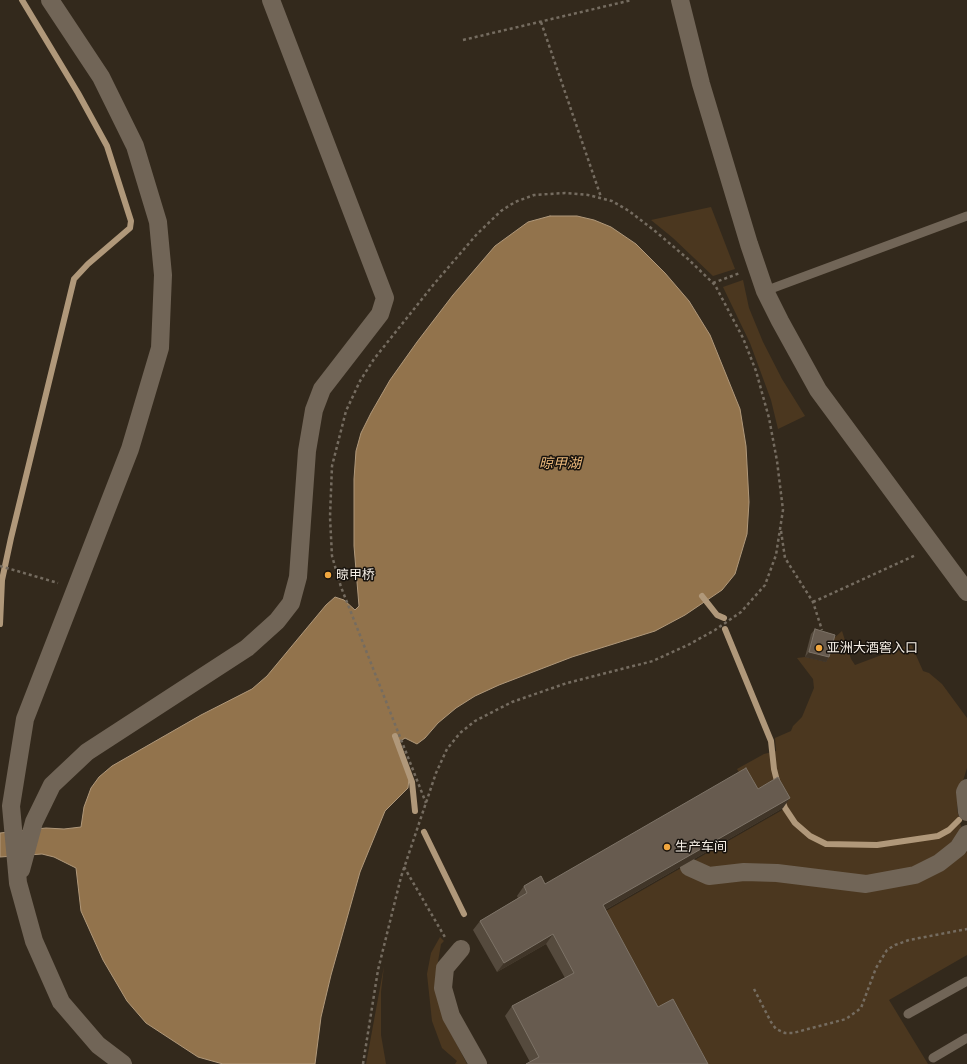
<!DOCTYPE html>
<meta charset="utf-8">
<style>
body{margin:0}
canvas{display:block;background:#33291c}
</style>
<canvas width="967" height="1064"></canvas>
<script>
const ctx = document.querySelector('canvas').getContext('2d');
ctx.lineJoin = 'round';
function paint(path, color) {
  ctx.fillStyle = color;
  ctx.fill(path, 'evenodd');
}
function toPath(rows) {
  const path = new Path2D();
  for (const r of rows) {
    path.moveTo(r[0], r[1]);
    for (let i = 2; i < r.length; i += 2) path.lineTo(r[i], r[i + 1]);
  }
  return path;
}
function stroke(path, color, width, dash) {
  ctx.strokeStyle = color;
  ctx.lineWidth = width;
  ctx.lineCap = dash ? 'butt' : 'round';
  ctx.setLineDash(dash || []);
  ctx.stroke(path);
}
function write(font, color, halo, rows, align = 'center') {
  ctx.font = font + ' Helvetica,"Noto Sans SC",sans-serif';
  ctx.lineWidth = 3;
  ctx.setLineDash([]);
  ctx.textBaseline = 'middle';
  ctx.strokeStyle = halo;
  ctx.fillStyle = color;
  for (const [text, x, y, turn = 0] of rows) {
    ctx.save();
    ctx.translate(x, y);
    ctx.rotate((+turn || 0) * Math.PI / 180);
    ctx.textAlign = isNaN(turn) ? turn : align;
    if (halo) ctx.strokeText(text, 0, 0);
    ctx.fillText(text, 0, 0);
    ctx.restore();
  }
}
const green = toPath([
 [711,207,735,269,713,276,673,238,651,220],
 [743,280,749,308,763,342,782,379,805,416,778,429,771,400,750,343,723,287],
 [842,631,851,659,855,665,911,644,923,671,929,673,942,684,967,718,967,768,958,796,957,809,967,853,967,955,889,1000,928,1064,701,1064,653,1013,599,915,784,809,771,784,752,795,737,769,764,754,776,751,775,738,791,731,793,726,802,717,814,688,813,679,797,658,805,657,826,662,832,640],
 [440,937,444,941,441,944,435,979,443,1018,467,1064,455,1064,457,1061,442,1048,432,1021,427,974,431,953],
 [384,966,381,992,381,1035,386,1064,366,1064]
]);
const water = toPath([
 [550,216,577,216,594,220,611,227,636,244,665,273,689,301,710,335,740,409,746,446,749,502,747,534,735,574,722,590,685,615,655,631,572,657,499,685,475,696,456,708,438,723,425,738,417,744,405,738,396,744,409,778,408,788,385,811,360,872,331,975,321,1017,315,1064,223,1064,198,1057,146,1023,127,1001,103,960,81,911,76,868,54,857,42,854,0,857,0,833,46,828,64,829,81,827,84,807,91,788,99,777,112,766,201,715,252,689,267,676,326,605,335,597,344,600,355,610,359,606,354,546,354,479,356,451,361,433,371,413,390,380,417,342,453,295,495,246,528,222,550,216]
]);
const stream = toPath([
 [702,596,717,615,724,618],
 [0,624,2,580,11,538,74,279,88,264,130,228,131,221,107,146,78,93,22,0],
 [725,629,771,741,774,769,778,785],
 [395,736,412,782,415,811],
 [782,800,785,808,795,823,810,836,826,844,877,845,938,836,949,830,959,820],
 [424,832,464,914]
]);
const path = toPath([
 [541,22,601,197],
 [463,40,632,0],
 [713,283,740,273],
 [781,531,785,558,813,602,822,630],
 [0,566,58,583],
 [813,602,916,555],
 [404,867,446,939],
 [754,989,771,1022,776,1029,785,1033,793,1033,846,1019,861,1008,876,968,887,950,895,945,909,940,967,929],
 [363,1064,378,970,401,877,436,773,447,749,460,733,475,721,512,702,567,683,653,661,688,645,715,630,741,612,765,585,776,555,783,510,777,461,769,418,756,371,743,338,715,285,688,259,655,231,629,211,612,201,588,195,565,193,534,195,515,202,501,211,477,234,434,284,374,359,360,381,346,411,332,466,330,517,332,556,341,587,426,803]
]);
const lane = toPath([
 [765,291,967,216],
 [908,1014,967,981],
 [933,1058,967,1038]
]);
const street = toPath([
 [50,0,101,77,135,146,158,222,163,275,160,348,130,449,25,719,11,806,18,883,34,941,61,1002,98,1045,123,1064],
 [680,0,701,84,749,244,765,291,780,321,818,390,967,592],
 [967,788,965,792,967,812],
 [689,867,709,876,744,872,777,873,866,884,915,875,939,863,958,848,967,834],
 [21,870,34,822,52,785,87,752,247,648,277,621,291,603,298,577,307,451,314,410,322,389,380,314,385,298,271,0],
 [461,949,445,968,443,988,451,1016,478,1064]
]);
const wall = toPath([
 [815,629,829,657,826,662,805,657,811,634],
 [758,789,783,808,605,910,658,1007,708,1064,530,1062,505,1016,512,1006,565,978,546,944,497,972,473,930,480,921,518,898,517,896,524,886,545,884]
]);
const shadedWall = toPath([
 [809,652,829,657,826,662,805,657],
 [790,798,783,808,596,915,603,905],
 [553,934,546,944,497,972,504,963]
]);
const building = toPath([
 [815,629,835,635,829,657,809,652,815,629],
 [746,768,758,789,778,777,790,798,603,905,658,1007,673,999,708,1064,526,1064,539,1057,512,1006,574,973,553,934,504,963,480,921,527,893,524,886,541,876,545,884,746,768]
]);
const markers = [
 [328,575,4,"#f0a63f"],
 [819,648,4,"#f0a63f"],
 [667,847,4,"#f0a63f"]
];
const poiNames = [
 ["晾甲桥",336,575],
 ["亚洲大酒窖入口",827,648],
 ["生产车间",675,847]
];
const waterNames = [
 ["晾甲湖",560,464]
];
paint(green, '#4b371f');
paint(water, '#92734c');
stroke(water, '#b0987a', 1);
stroke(stream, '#b0987a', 6);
stroke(path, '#756c60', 2.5, [3, 3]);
stroke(lane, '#716557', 9);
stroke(street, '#716557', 18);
paint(wall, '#554a3d');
paint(shadedWall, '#403528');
paint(building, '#675b4f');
stroke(building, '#7d7367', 1);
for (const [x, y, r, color] of markers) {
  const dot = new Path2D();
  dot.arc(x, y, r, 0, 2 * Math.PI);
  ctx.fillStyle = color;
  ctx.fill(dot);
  stroke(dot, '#17120d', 1.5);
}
write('13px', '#f7f0e7', '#17120d', poiNames, 'left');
write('italic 14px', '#ebb97c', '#17120d', waterNames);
</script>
